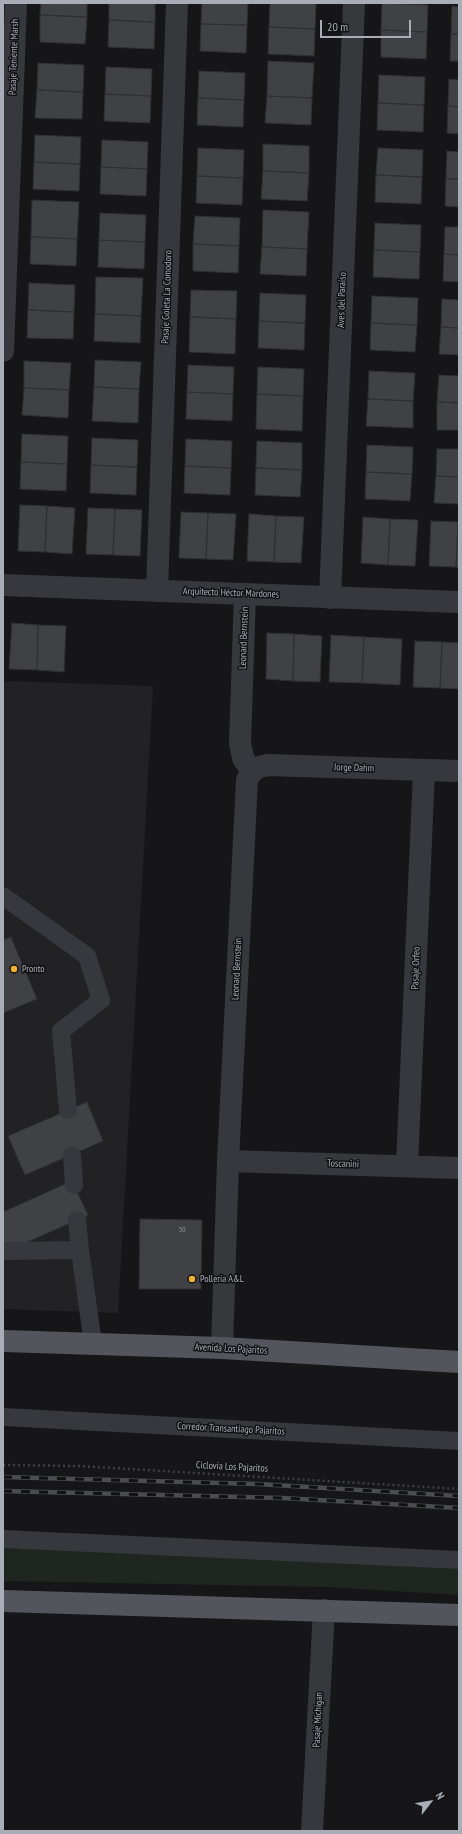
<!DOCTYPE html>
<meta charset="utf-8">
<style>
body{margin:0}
#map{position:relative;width:462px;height:1834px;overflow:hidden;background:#161618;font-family:"PT Sans Narrow",sans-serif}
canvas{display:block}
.frame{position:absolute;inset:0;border:4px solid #a8adb8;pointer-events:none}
.north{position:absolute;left:410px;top:1782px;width:40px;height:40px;-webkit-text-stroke:3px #111113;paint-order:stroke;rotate:59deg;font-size:11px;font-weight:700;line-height:16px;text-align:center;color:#a8adb8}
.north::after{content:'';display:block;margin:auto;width:14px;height:18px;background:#a8adb8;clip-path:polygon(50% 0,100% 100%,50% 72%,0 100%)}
.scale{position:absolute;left:320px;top:20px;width:91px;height:18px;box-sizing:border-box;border:2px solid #a8adb8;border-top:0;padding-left:5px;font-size:12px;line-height:14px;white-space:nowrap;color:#a8adb8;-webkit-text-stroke:3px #111113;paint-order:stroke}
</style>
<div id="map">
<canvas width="462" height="1834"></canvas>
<div class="frame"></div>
<div class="north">N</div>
<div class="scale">20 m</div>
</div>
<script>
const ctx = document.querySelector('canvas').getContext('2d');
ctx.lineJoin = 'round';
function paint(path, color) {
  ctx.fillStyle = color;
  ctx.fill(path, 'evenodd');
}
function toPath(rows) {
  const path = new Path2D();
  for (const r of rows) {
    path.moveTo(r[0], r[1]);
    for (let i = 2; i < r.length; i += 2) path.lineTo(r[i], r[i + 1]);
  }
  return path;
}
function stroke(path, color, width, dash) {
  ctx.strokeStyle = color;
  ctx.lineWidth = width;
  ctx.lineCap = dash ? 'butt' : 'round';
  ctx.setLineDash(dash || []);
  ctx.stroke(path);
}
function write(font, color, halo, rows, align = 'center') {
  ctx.font = font + ' "PT Sans Narrow",sans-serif';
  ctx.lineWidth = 3;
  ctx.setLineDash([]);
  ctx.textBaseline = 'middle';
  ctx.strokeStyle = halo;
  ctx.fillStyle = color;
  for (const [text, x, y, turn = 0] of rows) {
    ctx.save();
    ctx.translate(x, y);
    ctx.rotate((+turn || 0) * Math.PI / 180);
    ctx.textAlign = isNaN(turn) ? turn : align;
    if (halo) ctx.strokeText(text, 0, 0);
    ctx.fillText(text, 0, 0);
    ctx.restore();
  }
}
const built = toPath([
 [3,681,153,686,118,1313,3,1309]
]);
const green = toPath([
 [3,1548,115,1551,459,1569,459,1595,326,1587,3,1581]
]);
const building = toPath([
 [41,3,87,3,87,17,40,15,41,3],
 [109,3,155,3,155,22,109,20,109,3],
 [202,3,248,3,247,25,201,24,202,3],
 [270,3,316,3,315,29,269,27,270,3],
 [382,3,428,5,427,32,381,30,382,3],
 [452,6,459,7,459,34,451,34,452,6],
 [40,15,87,17,85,44,40,42,40,15],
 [109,20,155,22,154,49,108,47,109,20],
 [201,24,247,25,246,53,200,51,201,24],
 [269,27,315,29,314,56,268,54,269,27],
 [381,30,427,32,426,59,381,57,381,30],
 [451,34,459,34,459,61,450,61,451,34],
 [268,61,314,63,312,98,267,96,268,61],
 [38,63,84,65,83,92,37,90,38,63],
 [106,67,152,69,151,96,105,94,106,67],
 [199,71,245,73,244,100,198,98,199,71],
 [379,75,425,77,424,105,378,103,379,75],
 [449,79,459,80,459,107,448,106,449,79],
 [37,90,83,92,82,119,35,118,37,90],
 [105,94,151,96,150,123,104,121,105,94],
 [267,96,312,98,311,125,265,123,267,96],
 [198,98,244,100,243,127,197,125,198,98],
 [378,103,424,105,423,132,377,130,378,103],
 [448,106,459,107,459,134,447,133,448,106],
 [35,135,81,137,80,164,34,162,35,135],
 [102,140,148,142,147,169,101,167,102,140],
 [263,144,309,146,309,173,263,171,263,144],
 [198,148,244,150,243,178,197,176,198,148],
 [378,148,423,150,422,177,376,175,378,148],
 [447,151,459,152,459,179,446,179,447,151],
 [34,162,80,164,79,191,33,189,34,162],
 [101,167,147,169,146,196,100,194,101,167],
 [263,171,309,173,307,201,261,199,263,171],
 [376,175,422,177,421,204,375,202,376,175],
 [197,176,243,178,242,205,196,203,197,176],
 [446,179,459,179,459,207,445,206,446,179],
 [32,200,79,202,77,239,31,237,32,200],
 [263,210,309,212,307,249,262,247,263,210],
 [100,213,146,215,145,242,99,240,100,213],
 [195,216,240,218,239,246,193,244,195,216],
 [375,223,421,225,420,252,374,250,375,223],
 [445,227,459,227,459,255,444,254,445,227],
 [31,237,77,239,76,266,30,264,31,237],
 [99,240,145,242,144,269,98,267,99,240],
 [193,244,239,246,238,273,193,271,193,244],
 [262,247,307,249,306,276,260,274,262,247],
 [374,250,420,252,419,279,373,277,374,250],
 [444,254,459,255,459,282,443,281,444,254],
 [96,277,143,278,141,316,95,314,96,277],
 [29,283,75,285,74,312,28,310,29,283],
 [191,290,237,291,236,319,190,317,191,290],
 [260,293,306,295,305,323,259,321,260,293],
 [372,296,418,298,417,325,371,323,372,296],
 [442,299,459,300,459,328,441,327,442,299],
 [28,310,74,312,73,339,27,338,28,310],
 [95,314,141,316,140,343,94,341,95,314],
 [190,317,236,319,235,354,189,352,190,317],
 [259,321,305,323,304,350,258,348,259,321],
 [371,323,417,325,415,352,370,350,371,323],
 [441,327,459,328,459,355,439,354,441,327],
 [95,360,141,362,139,389,94,387,95,360],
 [24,361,71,363,69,390,24,388,24,361],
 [188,365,234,367,233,394,187,392,188,365],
 [258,367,304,369,303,396,257,394,258,367],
 [369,371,415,373,413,401,368,399,369,371],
 [439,375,459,376,459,403,437,402,439,375],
 [94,387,139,389,138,423,92,421,94,387],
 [24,388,69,390,68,418,22,415,24,388],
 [187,392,233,394,232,421,186,419,187,392],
 [257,394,303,396,302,431,256,429,257,394],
 [368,399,413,401,413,428,366,426,368,399],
 [437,402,459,403,459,430,437,430,437,402],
 [22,434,68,436,67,464,21,462,22,434],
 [92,438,138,440,137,467,91,465,92,438],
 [186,439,232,441,231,468,185,466,186,439],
 [257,441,302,443,302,470,256,468,257,441],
 [367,445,413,447,412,474,366,472,367,445],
 [437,449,459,449,459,477,436,476,437,449],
 [21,462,67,464,66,491,20,489,21,462],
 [91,465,137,467,136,495,90,493,91,465],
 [185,466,231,468,230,495,184,493,185,466],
 [256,468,302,470,300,497,255,495,256,468],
 [366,472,412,474,410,501,365,499,366,472],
 [436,476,459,477,459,504,434,503,436,476],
 [20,505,47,506,45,552,18,551,20,505],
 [47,506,75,508,72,554,45,552,47,506],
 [88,508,115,509,113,555,86,554,88,508],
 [115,509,142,510,140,556,113,555,115,509],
 [181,512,208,513,206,559,179,558,181,512],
 [208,513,236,514,233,560,206,559,208,513],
 [249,514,276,516,274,562,247,561,249,514],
 [276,516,304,517,301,563,274,562,276,516],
 [363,517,390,519,388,565,361,563,363,517],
 [390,519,418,520,415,566,388,565,390,519],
 [431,521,458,522,456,567,429,566,431,521],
 [458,522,459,522,459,568,456,567,458,522],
 [12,623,38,625,37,670,9,669,12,623],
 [38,625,66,626,64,672,37,670,38,625],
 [267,633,294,634,293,681,266,679,267,633],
 [294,634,322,636,320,682,293,681,294,634],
 [331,635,364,637,362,683,329,682,331,635],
 [364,637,402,639,400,685,362,683,364,637],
 [415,641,442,642,440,688,413,687,415,641],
 [442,642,459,643,459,689,440,688,442,642],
 [11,937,37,999,3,1013,3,940,11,937],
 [87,1102,103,1141,25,1175,8,1136,87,1102],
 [72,1181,88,1215,3,1253,3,1212,72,1181],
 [140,1219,202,1220,201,1289,139,1289,140,1219]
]);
const path = toPath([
 [3,1465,79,1466,459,1489]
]);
const lane = toPath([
 [3,896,87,956,101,1000,61,1031,68,1110],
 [72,1155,74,1185],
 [77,1220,80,1250,93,1344],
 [7,1251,80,1250],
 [3,1417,459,1441],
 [3,1539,459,1560]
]);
const street = toPath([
 [3,351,16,3],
 [3,585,459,602],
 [157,591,177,3],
 [245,594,240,743,243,758,252,772],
 [330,598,354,3],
 [228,1161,459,1168],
 [407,1166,424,770],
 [222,1348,228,1161,247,780,252,772,259,767,268,765,459,771],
 [312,1831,324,1610]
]);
const primary = toPath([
 [3,1341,222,1348,459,1362],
 [3,1601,459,1615]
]);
const rail = toPath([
 [3,1477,258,1484,459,1496],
 [3,1491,282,1498,459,1508]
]);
const markers = [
 [14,969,4,"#f2b134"],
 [192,1279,4,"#f2b134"]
];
const numberNames = [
 ["30",182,1230]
];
const streetNames = [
 ["Pasaje Teniente Marsh",14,57,-88],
 ["Pasaje Goleta La Comodoro",167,297,-88],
 ["Aves del Paraíso",342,300,-88],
 ["Arquitecto Héctor Mardones",231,593,2],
 ["Leonard Bernstein",244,638,-88],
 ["Jorge Dahm",354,768,2],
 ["Pasaje Orfeo",416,968,-88],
 ["Leonard Bernstein",237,969,-87],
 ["Toscanini",343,1164,2],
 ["Avenida Los Pajaritos",231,1349,3],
 ["Corredor Transantiago Pajaritos",231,1429,3],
 ["Ciclovía Los Pajaritos",232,1467,3],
 ["Pasaje Michigan",318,1720,-87]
];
const poiNames = [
 ["Pronto",22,969],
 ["Pollería A&L",200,1279]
];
paint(built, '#222225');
paint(green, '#1e261f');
paint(building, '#404145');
stroke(building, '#303034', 1);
stroke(path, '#3d3f44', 2.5, [2, 3]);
stroke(lane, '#37383d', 18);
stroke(street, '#37383d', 22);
stroke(primary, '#53555c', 22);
stroke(rail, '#4a4c52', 4.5);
stroke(rail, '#111113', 3, [9]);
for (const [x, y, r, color] of markers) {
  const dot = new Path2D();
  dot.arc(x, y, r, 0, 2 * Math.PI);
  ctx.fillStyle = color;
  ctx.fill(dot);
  stroke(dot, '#111113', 1.5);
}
write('8px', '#8e929b', null, numberNames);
write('10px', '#a8adb8', '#111113', streetNames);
write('10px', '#a8adb8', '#111113', poiNames, 'left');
</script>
